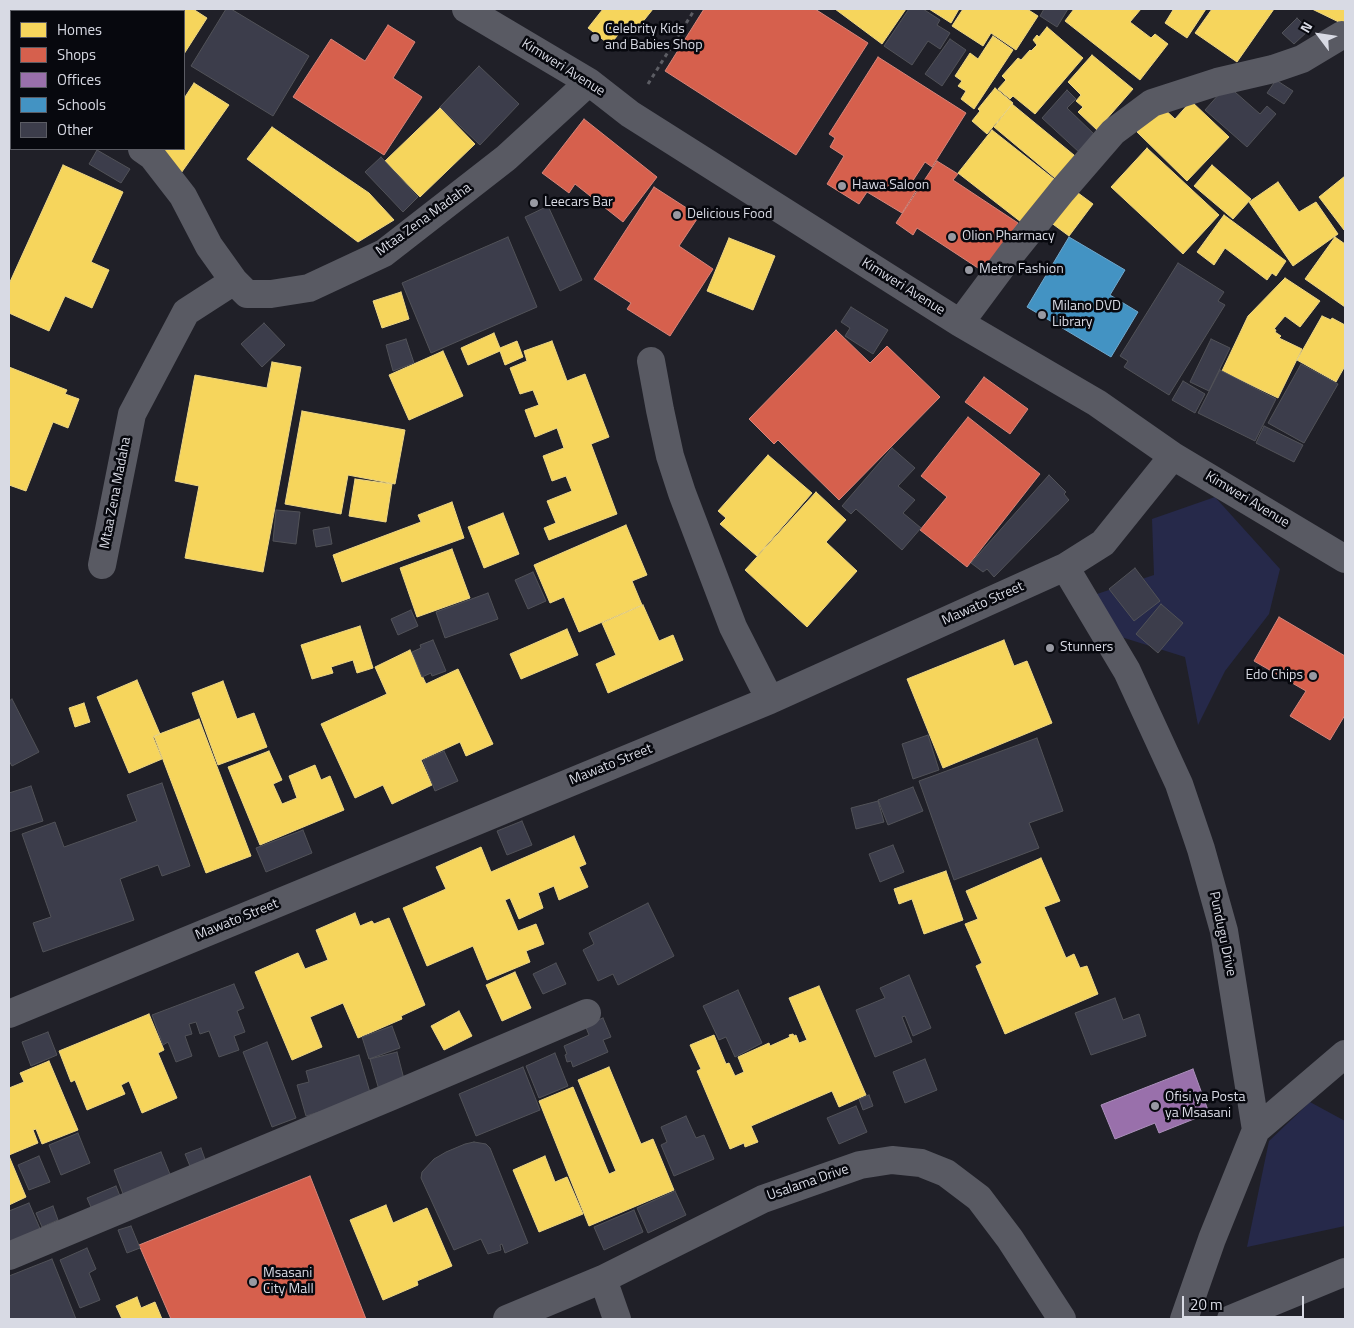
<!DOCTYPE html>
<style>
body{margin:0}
#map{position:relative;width:1354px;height:1328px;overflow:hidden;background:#202028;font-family:"Titillium Web",sans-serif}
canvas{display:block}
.frame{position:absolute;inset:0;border:10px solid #d8dae4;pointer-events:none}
.legend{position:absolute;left:10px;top:10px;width:175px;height:140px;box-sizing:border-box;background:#07080e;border:1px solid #5b5c64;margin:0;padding:6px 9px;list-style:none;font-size:15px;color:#d8dae4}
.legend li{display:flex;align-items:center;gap:10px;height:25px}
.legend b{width:25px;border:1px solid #5b5c64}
.north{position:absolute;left:1294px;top:10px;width:50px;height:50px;-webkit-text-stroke:4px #07080e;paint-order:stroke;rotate:301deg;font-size:14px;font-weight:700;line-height:20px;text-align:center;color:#d8dae4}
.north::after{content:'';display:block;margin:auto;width:18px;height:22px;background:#d8dae4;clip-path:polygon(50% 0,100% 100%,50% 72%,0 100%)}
.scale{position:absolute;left:1182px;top:1296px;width:122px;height:22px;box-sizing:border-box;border:2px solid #d8dae4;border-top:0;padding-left:6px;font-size:15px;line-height:18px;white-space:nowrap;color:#d8dae4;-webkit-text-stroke:4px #07080e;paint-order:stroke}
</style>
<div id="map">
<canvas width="1354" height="1328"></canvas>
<div class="frame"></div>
<ul class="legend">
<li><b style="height:14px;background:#f6d55c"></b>Homes</li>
<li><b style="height:14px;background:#d6604d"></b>Shops</li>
<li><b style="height:14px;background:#9970ab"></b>Offices</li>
<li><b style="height:14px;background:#4393c3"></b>Schools</li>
<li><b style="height:14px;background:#3c3d4b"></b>Other</li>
</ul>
<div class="north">N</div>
<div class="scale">20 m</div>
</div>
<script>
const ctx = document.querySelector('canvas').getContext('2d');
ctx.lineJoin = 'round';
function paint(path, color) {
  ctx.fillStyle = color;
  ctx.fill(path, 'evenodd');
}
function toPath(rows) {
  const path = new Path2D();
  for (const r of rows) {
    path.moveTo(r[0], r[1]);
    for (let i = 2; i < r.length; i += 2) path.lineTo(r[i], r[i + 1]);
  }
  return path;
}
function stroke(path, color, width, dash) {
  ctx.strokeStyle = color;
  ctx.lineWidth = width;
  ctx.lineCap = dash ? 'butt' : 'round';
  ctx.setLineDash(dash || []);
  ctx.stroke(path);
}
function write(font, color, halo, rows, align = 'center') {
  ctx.font = font + ' "Titillium Web",sans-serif';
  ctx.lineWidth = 5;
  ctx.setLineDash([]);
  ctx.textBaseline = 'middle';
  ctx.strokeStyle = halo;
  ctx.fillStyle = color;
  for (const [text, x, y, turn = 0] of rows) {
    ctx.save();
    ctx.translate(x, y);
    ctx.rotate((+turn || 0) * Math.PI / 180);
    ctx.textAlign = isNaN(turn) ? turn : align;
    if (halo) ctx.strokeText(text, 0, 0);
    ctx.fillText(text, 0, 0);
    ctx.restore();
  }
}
const green = toPath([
 [1215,497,1280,569,1269,614,1225,671,1198,725,1185,657,1118,636,1088,597,1154,575,1152,519],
 [1310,1102,1345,1121,1345,1226,1247,1247,1269,1141]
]);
const homes = toPath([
 [108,9,193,9,207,18,184,54,184,11,112,11,108,9],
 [603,9,653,9,637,29,628,22,610,45,588,28,603,9],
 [835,9,906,9,882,44,835,9],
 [929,9,959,9,951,23,929,9],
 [963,9,1027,9,1038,16,1016,50,991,33,983,46,952,26,963,9],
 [1074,9,1141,9,1130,22,1151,38,1155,34,1168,44,1140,80,1065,21,1074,9],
 [1172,9,1206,9,1187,38,1165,23,1173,10,1172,9],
 [1212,9,1274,9,1237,62,1195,33,1212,9],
 [1312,9,1345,9,1345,25,1312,9],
 [1047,27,1083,58,1035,114,1013,96,1010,99,998,89,1006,80,1002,76,1018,58,1021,60,1030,50,1031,51,1037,45,1033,40,1037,35,1039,37,1047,27],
 [993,36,1013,50,974,109,961,99,966,91,958,86,962,81,955,76,970,53,978,59,993,36],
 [9,38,11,39,11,99,9,98,9,38],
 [1092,55,1133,89,1097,130,1078,112,1083,107,1076,101,1081,95,1068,82,1092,55],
 [194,83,229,105,179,176,155,149,184,149,184,97,185,97,194,83],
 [995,88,1013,103,987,134,972,121,980,111,978,109,995,88],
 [1191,101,1229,137,1187,181,1137,132,1161,106,1175,119,1191,101],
 [1012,104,1080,160,1061,183,994,127,1012,104],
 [440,108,475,144,420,197,385,161,440,108],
 [272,127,369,193,394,220,358,242,247,159,272,127],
 [992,130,1054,179,1021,222,958,173,992,130],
 [1147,148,1219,215,1183,254,1111,187,1147,148],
 [63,165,123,192,91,262,109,270,92,308,65,296,49,331,9,313,9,284,63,165],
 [1212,165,1251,199,1233,219,1194,186,1212,165],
 [1345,176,1345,228,1344,230,1319,197,1345,176],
 [1278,182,1299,212,1316,202,1338,234,1293,266,1249,202,1278,182],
 [1070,187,1093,204,1069,236,1046,219,1070,187],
 [1224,215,1286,261,1276,276,1272,273,1267,280,1225,248,1214,265,1197,252,1224,215],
 [1335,237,1345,244,1345,307,1305,279,1335,237],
 [729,238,775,256,753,310,707,291,729,238],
 [1285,278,1320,301,1300,327,1285,316,1274,329,1276,330,1275,332,1281,336,1279,338,1302,349,1278,398,1222,371,1248,316,1285,278],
 [401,292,409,319,382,328,373,301,401,292],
 [1322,316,1331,320,1332,318,1345,325,1345,366,1336,382,1297,360,1322,316],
 [494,333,500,348,517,341,523,357,505,365,500,351,468,365,461,348,494,333],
 [552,341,567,381,585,374,609,437,591,444,617,514,549,540,544,528,556,523,547,501,572,491,566,476,552,481,543,456,564,448,557,428,535,437,525,410,539,405,533,390,520,394,510,368,527,361,524,351,552,341],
 [443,351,463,396,409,420,389,375,443,351],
 [272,362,301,367,263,572,185,558,199,486,175,481,195,375,267,388,272,362],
 [9,367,67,390,65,394,79,399,68,428,53,422,26,491,9,485,9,367],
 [302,411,405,430,395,484,348,475,341,514,285,504,302,411],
 [768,455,812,493,757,556,720,524,726,518,718,511,768,455],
 [355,479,392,484,386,522,349,516,355,479],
 [816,492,846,520,826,542,857,571,807,627,745,570,816,492],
 [452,502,464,538,342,582,333,555,421,522,418,515,452,502],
 [503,513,519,554,484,568,468,527,503,513],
 [626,525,647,575,632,581,642,605,579,632,564,597,550,603,534,565,626,525],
 [452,549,470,598,417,617,400,568,452,549],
 [643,605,659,641,673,635,683,660,608,693,596,664,616,655,602,623,643,605],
 [360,626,373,668,357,673,353,660,331,667,333,673,312,679,301,645,360,626],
 [567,629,578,655,521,679,510,654,567,629],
 [1004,640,1014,666,1027,661,1052,723,943,768,907,679,1004,640],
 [410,650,426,684,458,669,493,744,466,756,460,742,421,760,432,785,392,804,383,785,355,798,321,724,387,694,375,667,410,650],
 [137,680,160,734,153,737,162,759,129,773,97,697,137,680],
 [223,681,237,719,254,713,267,747,218,765,192,693,223,681],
 [84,703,90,722,75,727,69,708,84,703],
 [199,719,251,856,206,873,154,736,199,719],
 [269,751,282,780,273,784,282,804,297,798,289,776,315,765,321,780,330,776,344,810,260,845,228,767,269,751],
 [574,836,586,864,579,867,588,887,559,900,554,886,538,893,543,908,519,919,510,898,505,900,518,931,536,924,544,944,526,951,530,962,487,980,473,946,427,966,403,908,446,889,436,867,481,847,491,872,574,836],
 [1041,858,1060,901,1044,907,1066,958,1074,954,1080,968,1087,966,1098,994,1005,1034,976,966,982,963,965,924,978,919,966,891,1041,858],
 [946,871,963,920,924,934,912,899,899,904,894,889,946,871],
 [355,913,360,926,372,921,374,924,389,918,425,1005,401,1016,402,1019,358,1038,343,1003,310,1017,322,1047,292,1060,255,972,298,953,305,969,328,960,316,930,355,913],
 [515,972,531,1008,502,1021,486,985,515,972],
 [819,986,866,1095,839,1107,832,1091,751,1126,758,1142,745,1147,744,1143,730,1149,697,1071,701,1069,690,1045,714,1035,726,1064,729,1063,735,1076,744,1072,738,1057,769,1043,770,1046,790,1037,789,1035,793,1034,794,1036,796,1035,799,1043,807,1040,789,998,819,986],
 [459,1011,472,1036,444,1050,431,1026,459,1011],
 [149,1014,164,1050,158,1053,177,1098,142,1113,129,1081,121,1085,125,1094,87,1110,75,1080,71,1082,59,1051,149,1014],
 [49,1061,78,1130,42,1144,36,1129,33,1130,38,1143,9,1155,9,1088,24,1082,20,1073,49,1061],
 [609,1067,641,1144,653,1139,674,1190,589,1226,539,1101,573,1087,609,1174,616,1171,578,1080,609,1067],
 [9,1156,26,1197,9,1205,9,1156],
 [545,1156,555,1182,567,1177,583,1214,539,1232,513,1170,545,1156],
 [386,1205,393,1223,427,1208,452,1266,417,1281,418,1285,383,1300,350,1220,386,1205],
 [137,1297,141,1308,155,1302,162,1319,122,1319,116,1306,137,1297]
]);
const shops = toPath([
 [704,9,815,9,868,43,796,155,665,71,704,9],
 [388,25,415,42,393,78,422,97,384,155,293,97,331,39,365,61,388,25],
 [878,57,966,113,932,167,925,162,912,182,919,186,902,213,867,192,859,204,827,184,844,156,830,147,835,138,829,134,878,57],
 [584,119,657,177,623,222,575,184,569,193,542,173,584,119],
 [937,161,958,174,953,180,1018,223,990,265,986,263,981,270,917,228,913,235,896,223,937,161],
 [654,187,699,216,679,246,713,269,670,336,627,309,631,303,594,279,654,187],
 [836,330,870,363,887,346,940,397,839,500,778,440,774,444,749,419,836,330],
 [984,377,1028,409,1010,434,965,402,984,377],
 [968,417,1040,474,967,567,920,530,947,497,921,476,968,417],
 [1279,617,1345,656,1345,715,1330,740,1290,716,1306,691,1254,661,1279,617],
 [310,1176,366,1319,171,1319,139,1245,310,1176]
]);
const offices = toPath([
 [1193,1069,1209,1113,1159,1133,1155,1123,1115,1139,1101,1105,1193,1069]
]);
const schools = toPath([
 [1069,237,1125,270,1110,295,1138,312,1111,357,1027,307,1069,237]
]);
const building = toPath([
 [226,9,231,9,309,56,273,116,191,66,226,9],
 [909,9,923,9,940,20,937,25,950,33,940,49,928,41,912,65,884,46,909,9],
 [1044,9,1068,9,1057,27,1040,16,1044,9],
 [1297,18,1309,30,1294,44,1282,33,1297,18],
 [950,39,966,50,942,86,925,74,950,39],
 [479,66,519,104,480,145,440,107,479,66],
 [1276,80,1293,91,1284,104,1267,93,1276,80],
 [1227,85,1260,114,1267,106,1276,114,1247,147,1205,110,1227,85],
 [1067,90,1076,99,1067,108,1096,136,1080,153,1042,118,1067,90],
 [97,150,130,169,121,183,89,164,97,150],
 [381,157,418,197,403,212,365,172,381,157],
 [548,206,582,280,560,291,525,217,548,206],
 [508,237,537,307,431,353,402,283,508,237],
 [1178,263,1224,292,1218,301,1225,305,1169,395,1124,367,1128,361,1120,356,1178,263],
 [851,307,888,330,873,354,845,336,850,328,841,322,851,307],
 [264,323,285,345,262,367,241,344,264,323],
 [406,339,414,363,393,371,386,345,406,339],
 [1211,339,1230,348,1209,391,1190,382,1211,339],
 [1301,364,1338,384,1304,443,1268,423,1301,364],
 [1220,370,1276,399,1255,441,1198,413,1220,370],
 [1183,381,1205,394,1195,413,1172,400,1183,381],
 [1264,426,1303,445,1294,462,1256,443,1264,426],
 [892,448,915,468,898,486,915,500,903,513,921,528,902,550,856,509,851,514,842,506,892,448],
 [1049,475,1066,492,1064,494,1069,500,994,577,987,569,983,572,971,563,1049,475],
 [276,510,300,512,296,544,273,541,276,510],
 [329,527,332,544,316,547,313,530,329,527],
 [1135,568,1160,601,1134,621,1109,589,1135,568],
 [533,572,546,601,528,609,515,580,533,572],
 [488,593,498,619,445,638,436,612,488,593],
 [1161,604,1183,623,1158,653,1136,634,1161,604],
 [411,610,418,626,398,635,391,619,411,610],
 [433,640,446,671,432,676,431,673,422,677,412,652,421,648,420,645,433,640],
 [12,699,39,752,12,766,9,761,9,701,12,699],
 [928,735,939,770,913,779,902,744,928,735],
 [1037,738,1063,811,1029,823,1039,848,954,880,919,781,1037,738],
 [444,751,458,781,435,791,423,760,444,751],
 [162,783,190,866,162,876,158,865,120,879,134,920,43,952,33,923,51,917,22,834,55,822,64,847,137,821,127,795,162,783],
 [31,786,43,821,9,832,9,793,31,786],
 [913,787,923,811,888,825,878,800,913,787],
 [878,801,884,822,856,829,851,808,878,801],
 [522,821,532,845,507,855,497,831,522,821],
 [303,830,312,853,266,872,256,848,303,830],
 [893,845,904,872,880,882,869,854,893,845],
 [648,903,674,956,618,985,613,974,598,981,583,950,594,944,589,933,648,903],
 [556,963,566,984,543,994,533,974,556,963],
 [909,975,931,1028,913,1036,905,1016,902,1017,912,1042,875,1057,856,1010,885,998,880,988,909,975],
 [234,984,244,1008,237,1011,245,1032,234,1036,239,1050,219,1057,209,1031,200,1034,196,1022,189,1024,192,1034,185,1036,192,1056,176,1062,168,1042,163,1045,152,1015,234,984],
 [738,990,762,1043,735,1057,726,1037,719,1040,703,1006,738,990],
 [1115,998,1123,1020,1139,1014,1146,1036,1091,1055,1075,1013,1115,998],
 [603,1018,611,1037,603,1040,608,1052,573,1067,571,1061,567,1062,565,1055,567,1054,564,1046,589,1035,585,1025,603,1018],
 [392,1026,400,1048,369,1059,362,1037,392,1026],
 [48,1032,57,1055,31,1066,22,1042,48,1032],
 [267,1042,296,1118,272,1127,243,1052,267,1042],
 [397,1052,405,1083,379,1090,370,1059,397,1052],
 [555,1053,568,1086,539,1098,526,1066,555,1053],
 [359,1055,371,1096,306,1116,297,1085,309,1082,306,1071,359,1055],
 [925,1059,937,1090,905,1103,893,1072,925,1059],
 [523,1067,540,1110,476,1136,459,1094,523,1067],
 [869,1095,873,1106,863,1110,859,1099,869,1095],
 [856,1106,867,1132,839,1144,827,1118,856,1106],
 [686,1116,696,1138,704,1135,714,1159,674,1176,661,1145,667,1142,661,1127,686,1116],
 [78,1133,90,1163,61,1175,49,1145,78,1133],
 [474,1142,486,1144,490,1148,528,1243,505,1253,502,1244,500,1245,501,1250,488,1254,481,1239,454,1250,421,1178,422,1172,434,1159,446,1152,465,1144,474,1142],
 [201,1148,207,1165,192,1171,185,1154,201,1148],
 [161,1152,174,1184,126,1202,114,1170,161,1152],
 [39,1156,50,1182,29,1190,18,1165,39,1156],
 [116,1186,122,1201,94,1214,87,1198,116,1186],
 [675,1191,686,1215,648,1233,637,1208,675,1191],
 [29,1203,41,1231,9,1245,9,1211,29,1203],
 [53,1206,58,1220,42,1227,36,1213,53,1206],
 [634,1210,643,1232,604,1250,594,1227,634,1210],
 [131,1226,140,1248,127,1253,118,1230,131,1226],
 [87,1248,96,1269,89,1273,100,1300,80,1308,60,1260,87,1248],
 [52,1259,76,1319,9,1319,9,1276,52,1259]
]);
const path = toPath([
 [648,84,695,9]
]);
const minor = toPath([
 [466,9,589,82,630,114,960,323,1097,403,1173,456,1345,559],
 [142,149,152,156,183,196,209,246,234,281,247,294,271,294,309,288,384,253,506,158,589,82],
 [960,323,1012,253,1062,191,1113,132,1152,103,1217,82,1273,69,1302,59,1342,35],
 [651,361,660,410,670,456,682,493,733,627,770,700],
 [102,565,132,414,186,312,234,281],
 [1065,567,1127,671,1179,784,1201,849,1224,931,1256,1130,1212,1239,1184,1319],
 [9,1014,770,700,1065,567,1103,543,1173,456],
 [1256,1130,1345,1054],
 [9,1256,392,1096,587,1013],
 [603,1279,617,1319],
 [507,1319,603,1279,763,1199,860,1165,892,1160,921,1163,946,1173,979,1198,1010,1239,1062,1319],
 [1231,1319,1345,1272]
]);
const markers = [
 [595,38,5,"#9899a2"],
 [842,186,5,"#9899a2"],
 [534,203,5,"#9899a2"],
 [677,215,5,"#9899a2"],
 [952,237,5,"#9899a2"],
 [969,270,5,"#9899a2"],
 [1042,315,5,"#9899a2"],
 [1050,648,5,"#9899a2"],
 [1313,676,5,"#9899a2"],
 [1155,1106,5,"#9899a2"],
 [253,1282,5,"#9899a2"]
];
const poiNames = [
 ["Celebrity Kids",605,30],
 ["and Babies Shop",605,46],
 ["Hawa Saloon",852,186],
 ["Leecars Bar",544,203],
 ["Delicious Food",687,215],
 ["Olion Pharmacy",962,237],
 ["Metro Fashion",979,270],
 ["Milano DVD",1052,307],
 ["Library",1052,323],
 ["Stunners",1060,648],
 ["Edo Chips",1303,676,"right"],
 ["Ofisi ya Posta",1165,1098],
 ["ya Msasani",1165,1114],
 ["Msasani",263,1274],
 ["City Mall",263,1290]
];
const streetNames = [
 ["Kimweri Avenue",563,68,32],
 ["Mtaa Zena Madaha",424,220,-36],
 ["Kimweri Avenue",903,287,32],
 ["Mtaa Zena Madaha",116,493,-79],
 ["Kimweri Avenue",1247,500,31],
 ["Mawato Street",983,604,-24],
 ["Mawato Street",611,765,-22],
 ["Mawato Street",237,920,-22],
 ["Pundugu Drive",1222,934,78],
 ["Usalama Drive",808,1183,-19]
];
paint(green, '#26294a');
paint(homes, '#f6d55c');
stroke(homes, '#edd685', 1);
paint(shops, '#d6604d');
stroke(shops, '#d7857a', 1);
paint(offices, '#9970ab');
stroke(offices, '#ac90bc', 1);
paint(schools, '#4393c3');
stroke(schools, '#70a8cd', 1);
paint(building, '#3c3d4b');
stroke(building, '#515258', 1);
stroke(path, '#5c5d64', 3, [4, 4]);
stroke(minor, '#595a63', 28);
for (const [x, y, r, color] of markers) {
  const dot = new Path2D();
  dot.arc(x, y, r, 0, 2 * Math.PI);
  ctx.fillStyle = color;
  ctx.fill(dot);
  stroke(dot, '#07080e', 2);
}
write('14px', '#d8dae4', '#07080e', poiNames, 'left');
write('14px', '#d8dae4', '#07080e', streetNames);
</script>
